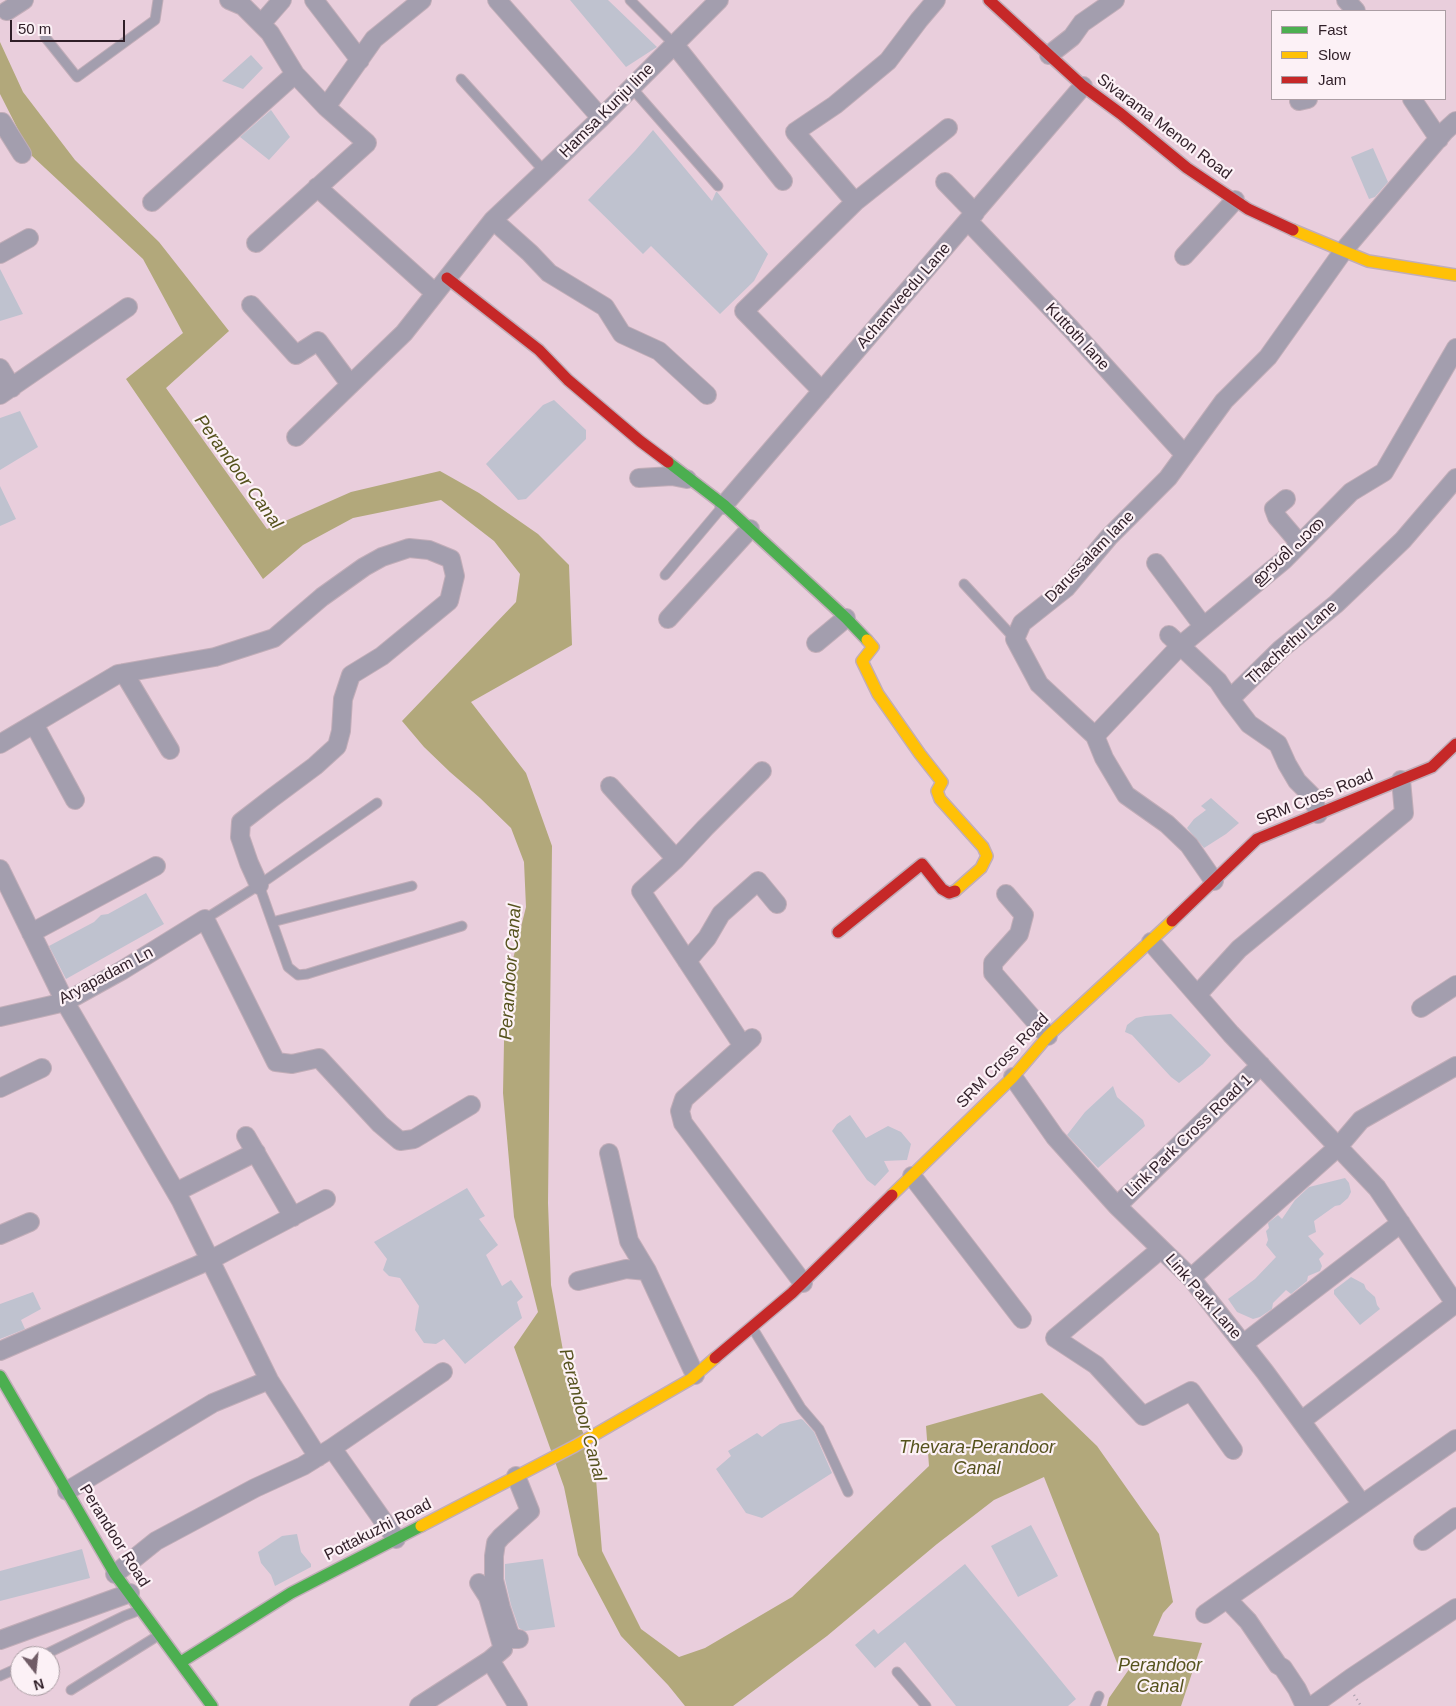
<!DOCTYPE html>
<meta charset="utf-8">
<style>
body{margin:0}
#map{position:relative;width:1456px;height:1706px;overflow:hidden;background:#e9cedc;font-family:Helvetica,sans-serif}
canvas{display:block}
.legend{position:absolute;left:1271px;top:10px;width:175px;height:90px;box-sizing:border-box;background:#fcf1f6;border:1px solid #aa9da3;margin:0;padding:6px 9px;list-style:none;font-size:15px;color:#2f1e27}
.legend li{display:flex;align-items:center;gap:10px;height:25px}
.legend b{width:25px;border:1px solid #aa9da3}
.north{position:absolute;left:10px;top:1646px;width:50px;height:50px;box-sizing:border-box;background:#fcf1f6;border:1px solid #aa9da3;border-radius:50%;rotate:164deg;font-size:14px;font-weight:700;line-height:20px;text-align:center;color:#2f1e27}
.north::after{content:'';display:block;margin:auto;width:18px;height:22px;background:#705c66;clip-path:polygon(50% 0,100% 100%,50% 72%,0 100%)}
.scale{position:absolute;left:10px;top:20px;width:115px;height:22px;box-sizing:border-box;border:2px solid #2f1e27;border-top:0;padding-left:6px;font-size:15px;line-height:18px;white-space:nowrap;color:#2f1e27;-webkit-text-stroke:4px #fcf1f6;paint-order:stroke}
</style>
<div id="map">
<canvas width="1456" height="1706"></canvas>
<ul class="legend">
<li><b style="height:6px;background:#4caf50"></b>Fast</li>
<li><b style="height:6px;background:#ffc107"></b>Slow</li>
<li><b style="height:6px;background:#c62828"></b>Jam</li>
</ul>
<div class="north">N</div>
<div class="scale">50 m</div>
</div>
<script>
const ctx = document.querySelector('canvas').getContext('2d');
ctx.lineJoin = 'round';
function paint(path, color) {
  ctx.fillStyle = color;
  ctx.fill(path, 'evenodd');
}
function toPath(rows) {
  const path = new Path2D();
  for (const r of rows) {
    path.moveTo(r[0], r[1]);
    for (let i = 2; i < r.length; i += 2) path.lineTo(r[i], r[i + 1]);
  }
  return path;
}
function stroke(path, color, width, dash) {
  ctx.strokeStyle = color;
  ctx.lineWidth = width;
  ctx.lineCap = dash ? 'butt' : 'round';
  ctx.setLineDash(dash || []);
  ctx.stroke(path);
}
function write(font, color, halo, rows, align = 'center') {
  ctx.font = font + ' Helvetica,"Noto Sans Malayalam",sans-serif';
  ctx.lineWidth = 4.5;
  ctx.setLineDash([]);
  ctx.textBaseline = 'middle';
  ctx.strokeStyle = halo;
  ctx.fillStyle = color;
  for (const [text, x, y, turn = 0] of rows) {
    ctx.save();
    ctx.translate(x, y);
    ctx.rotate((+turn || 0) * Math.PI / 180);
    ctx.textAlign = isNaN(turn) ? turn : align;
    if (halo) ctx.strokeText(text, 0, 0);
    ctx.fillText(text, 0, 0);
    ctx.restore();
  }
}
const water = toPath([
 [0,42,23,92,75,160,159,242,229,331,166,388,267,529,351,492,440,471,479,493,538,534,569,565,572,645,471,702,526,773,552,846,548,1203,551,1285,575,1416,594,1455,602,1551,641,1629,679,1657,705,1648,792,1597,929,1466,926,1426,1042,1393,1097,1446,1159,1534,1173,1602,1163,1613,1153,1636,1202,1643,1181,1706,1107,1706,1109,1698,1132,1665,1119,1668,1044,1477,994,1500,937,1544,827,1636,733,1706,685,1706,668,1685,621,1636,578,1555,564,1487,514,1347,538,1312,514,1217,503,1093,505,991,526,907,524,862,511,828,480,798,450,772,424,747,402,721,516,602,520,574,494,541,441,500,353,518,303,545,263,579,126,379,183,333,143,259,31,155,0,94]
]);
const building = toPath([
 [570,0,608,0,657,47,626,67],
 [251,55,263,68,243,89,222,81],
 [271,110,290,137,269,160,240,137],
 [653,130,712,201,716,192,717,192,768,254,754,281,720,314,651,246,643,254,588,200,635,151],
 [1373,148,1388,182,1375,197,1369,199,1351,157],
 [0,269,23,314,0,321],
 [554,400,586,430,586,439,526,499,518,500,486,464,543,405],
 [20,411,38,447,0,470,0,418],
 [0,486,16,519,0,526],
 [1211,798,1239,823,1226,834,1204,848,1187,828,1194,819,1206,810,1201,806],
 [146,893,164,924,66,979,49,946,94,922,101,915,108,914],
 [1171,1014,1211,1055,1203,1064,1179,1083,1171,1077,1132,1035,1125,1032,1127,1025,1136,1018,1145,1016],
 [1113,1086,1117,1097,1143,1120,1145,1126,1098,1168,1067,1135,1085,1112],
 [850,1115,866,1138,888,1126,901,1132,911,1144,907,1160,884,1161,889,1171,875,1186,867,1180,832,1131,837,1124],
 [1345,1178,1349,1183,1351,1192,1348,1198,1340,1205,1335,1206,1314,1221,1316,1232,1308,1236,1324,1254,1319,1259,1322,1266,1320,1271,1308,1276,1307,1281,1291,1294,1286,1290,1273,1303,1272,1309,1260,1317,1253,1319,1237,1312,1228,1299,1255,1279,1276,1257,1266,1245,1268,1240,1266,1231,1269,1228,1268,1223,1278,1215,1282,1219,1295,1200,1309,1187],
 [467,1188,485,1216,479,1219,498,1245,486,1255,502,1286,511,1280,523,1297,517,1302,522,1318,465,1364,444,1339,436,1344,424,1343,415,1330,419,1306,400,1278,389,1276,383,1270,387,1259,374,1242],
 [1351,1277,1364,1284,1366,1289,1375,1297,1377,1305,1380,1309,1360,1325,1334,1294,1334,1290],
 [33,1292,41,1309,21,1320,25,1329,0,1339,0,1304],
 [801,1419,803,1420,814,1432,832,1473,762,1518,746,1513,716,1469,731,1456,728,1451,757,1433,762,1437,780,1424],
 [1031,1525,1058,1576,1018,1597,991,1546],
 [297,1534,301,1552,311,1564,311,1567,275,1586,271,1575,261,1563,258,1552,282,1536],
 [82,1549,90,1578,0,1601,0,1571],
 [543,1559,555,1627,525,1631,519,1628,511,1605,505,1579,505,1564],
 [965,1564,1076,1699,1068,1706,956,1706,905,1642,875,1668,855,1645,874,1629,878,1634]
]);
const path = toPath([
 [1354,1695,1361,1706]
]);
const lane = toPath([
 [630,0,674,44],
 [45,37,77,77,155,20,158,0],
 [461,79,545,172],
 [631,87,718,186],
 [665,575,723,506],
 [964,584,1015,639],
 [259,885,288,967,298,975,307,974,462,926],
 [205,919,259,885,377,803],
 [272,922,412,886],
 [752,1327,801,1408,819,1429,848,1492],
 [42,1656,124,1616,140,1610],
 [897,1672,926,1706],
 [0,1676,20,1667],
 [71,1690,159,1635],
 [1095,1706,1099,1696]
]);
const street = toPath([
 [229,0,243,6,270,33,295,74,326,107,367,143,256,243],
 [314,0,360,60],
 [497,0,601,118],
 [1346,0,1356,11],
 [7,11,24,0],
 [261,24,282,0],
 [674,44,783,181],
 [1049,55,1072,37,1082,23,1115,0],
 [1412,99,1439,139],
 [1299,101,1308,99],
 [326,107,374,39,422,0],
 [0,122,2,122,22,154],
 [945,182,975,213],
 [317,187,435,293],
 [152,202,295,74],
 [855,202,795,132,835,105,888,61,919,20,936,0],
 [493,220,530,253,549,273,605,307,622,334,659,351,707,395],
 [968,221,1071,329,1185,455],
 [0,254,29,238],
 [1184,256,1235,200],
 [251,305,296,355,318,341,350,384],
 [0,368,12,388],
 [822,391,744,311,855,202,948,128],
 [0,395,128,307],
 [296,437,404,333,493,220,601,118,719,0],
 [639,478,672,476,687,479],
 [1286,499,1274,509,1277,517,1300,544],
 [724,505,1083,86],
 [1156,563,1203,626],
 [668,619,750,529],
 [1169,635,1218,681,1230,699],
 [816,643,846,618],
 [124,673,170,750],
 [34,724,75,800],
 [1095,736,1180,646,1284,560,1351,492,1384,472,1456,348],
 [0,744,118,674,215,657,274,638,322,597,364,567,382,557,409,548,429,550,451,559,455,576,449,601,382,656,351,675,343,699,341,731,337,746,315,766,272,798,241,822,240,837,249,863,259,885],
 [610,786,676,859],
 [1318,814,1313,797,1297,781,1287,764,1278,744,1249,724,1230,699,1281,649,1336,604,1403,540,1456,478],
 [0,869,65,1002,181,1201,269,1380,318,1457],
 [1214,881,1189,845,1167,824,1126,795,1104,758,1095,736,1039,684,1015,639,1022,623,1066,588,1109,537,1168,478,1224,401,1268,357,1344,250,1445,131,1456,121],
 [1006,894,1024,915,1019,934,993,963,993,973,1048,1036],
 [31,933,156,866],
 [1151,942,1231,1034,1377,1188,1456,1305],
 [687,961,707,938,721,914,758,881,777,904],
 [1197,995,1239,949,1404,813,1401,780],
 [1421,1008,1456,985],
 [0,1017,65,1002,121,971,205,919,276,1062,292,1064,319,1058,380,1124,400,1141,414,1139,471,1105],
 [752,1038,684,1099,680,1111,683,1123,803,1283],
 [743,1046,641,891,676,859,705,828,762,771],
 [1013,1077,1055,1137,1117,1206,1191,1278,1265,1372,1362,1504],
 [0,1088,42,1068],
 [246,1136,293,1217],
 [609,1153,629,1241,647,1271,695,1375],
 [912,1176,1022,1319],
 [176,1192,256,1152],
 [1117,1206,1261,1065],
 [0,1235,30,1222],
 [1161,1249,1055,1338,1096,1365,1143,1416,1191,1391,1233,1450],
 [1191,1278,1338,1147,1361,1120,1456,1066],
 [578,1281,626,1269,647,1271],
 [1243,1344,1401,1223],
 [0,1351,210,1260,326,1199],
 [1301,1421,1455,1304],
 [516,1476,530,1511,501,1537,496,1543,494,1556,494,1580,501,1608,509,1632,513,1639,519,1639],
 [67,1491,213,1403,269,1380],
 [396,1539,332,1448,443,1372],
 [1423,1541,1456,1517],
 [115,1574,156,1541,255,1488,303,1466,332,1448],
 [1227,1599,1248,1621,1278,1665,1283,1668,1297,1689,1305,1706],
 [1205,1614,1456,1439],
 [0,1640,130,1593],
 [490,1660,518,1706],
 [419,1706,490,1660,503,1649,488,1597,479,1583],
 [1312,1706,1351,1678,1456,1608]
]);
const fast = toPath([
 [668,462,724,505,846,618,867,640],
 [0,1376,115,1574,212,1706],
 [181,1662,291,1593,421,1526]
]);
const slow = toPath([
 [1293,230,1368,261,1456,275],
 [867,640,873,647,862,661,878,694,920,754,942,782,937,791,940,799,983,847,987,856,981,868,955,891],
 [892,1195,1013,1077,1048,1036,1172,921],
 [421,1526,575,1446,691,1379,715,1358]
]);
const jam = toPath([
 [989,0,1083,86,1121,114,1187,168,1248,209,1293,230],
 [447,278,539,350,568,380,640,441,668,462],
 [1172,921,1257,839,1432,767,1456,744],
 [838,932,922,864,942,889,949,893,955,891],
 [715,1358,792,1293,892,1195]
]);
const streetNames = [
 ["Hamsa Kunju line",607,111,-45],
 ["Sivarama Menon Road",1164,127,37],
 ["Achamveedu Lane",904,296,-49],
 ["Kuttoth lane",1077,337,47],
 ["ഈശി പാത",1289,552,-43],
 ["Darussalam lane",1090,557,-46],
 ["Thachethu Lane",1292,643,-42],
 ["SRM Cross Road",1315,798,-22],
 ["Aryapadam Ln",106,976,-28],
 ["SRM Cross Road",1003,1061,-46],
 ["Link Park Cross Road 1",1189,1136,-44],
 ["Link Park Lane",1203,1297,49],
 ["Pottakuzhi Road",378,1530,-27],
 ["Perandoor Road",114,1536,58]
];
const waterNames = [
 ["Perandoor Canal",238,472,54],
 ["Perandoor Canal",511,972,-86],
 ["Perandoor Canal",582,1415,75],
 ["Thevara-Perandoor",977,1448],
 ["Canal",977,1469],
 ["Perandoor",1160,1666],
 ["Canal",1160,1687]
];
paint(water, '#b2a87b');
paint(building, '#bfc2cf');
stroke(lane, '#c1adb8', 11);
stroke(street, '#c1adb8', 20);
stroke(fast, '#c1adb8', 14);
stroke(slow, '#c1adb8', 14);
stroke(jam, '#c1adb8', 14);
stroke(path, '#a89fac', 2.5, [1, 4]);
stroke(lane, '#a39eae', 9);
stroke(street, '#a39eae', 18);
stroke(fast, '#4caf50', 11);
stroke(slow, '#ffc107', 11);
stroke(jam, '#c62828', 11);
write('16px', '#2f1e27', '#fcf1f6', streetNames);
write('italic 18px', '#55521d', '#fcf1f6', waterNames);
</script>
